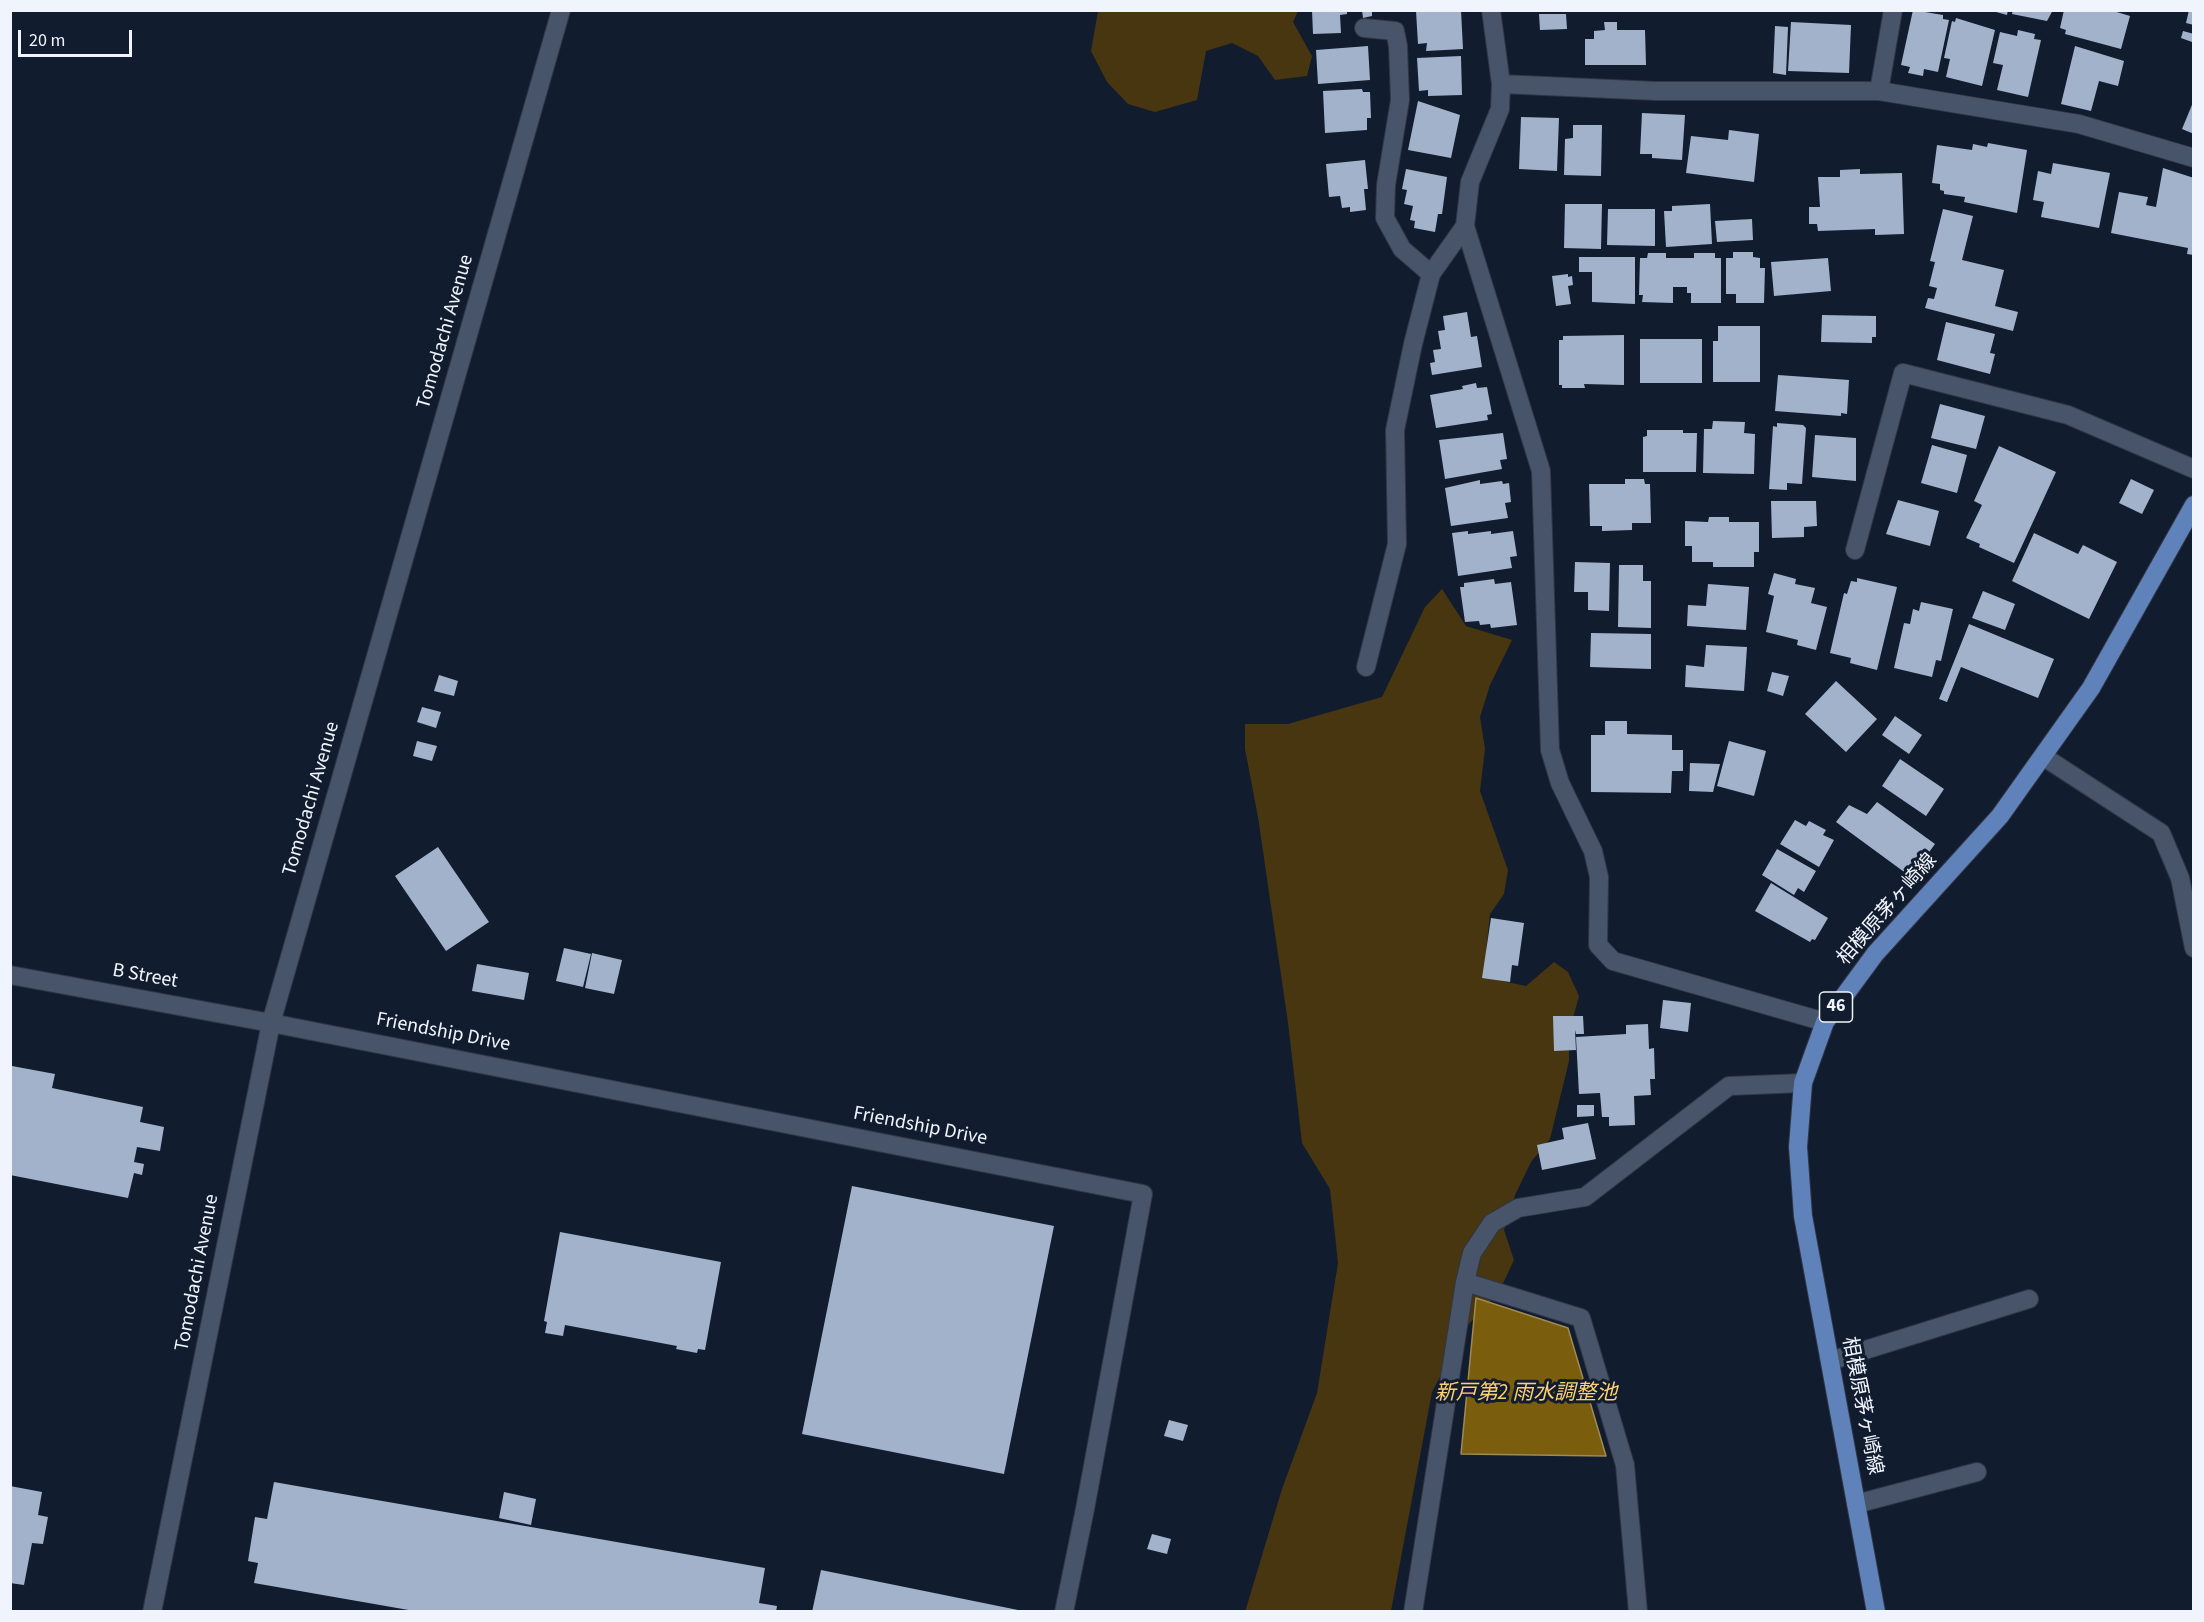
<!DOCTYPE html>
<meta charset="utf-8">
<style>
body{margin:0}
#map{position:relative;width:2204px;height:1622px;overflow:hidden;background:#111c2f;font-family:"Source Sans 3",sans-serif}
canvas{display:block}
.frame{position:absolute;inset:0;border:12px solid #f0f5fd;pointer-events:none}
.scale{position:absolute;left:18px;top:30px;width:114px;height:27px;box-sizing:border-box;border:3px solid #f0f5fd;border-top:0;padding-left:8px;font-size:18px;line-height:21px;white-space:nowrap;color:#f0f5fd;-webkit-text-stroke:4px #111c2f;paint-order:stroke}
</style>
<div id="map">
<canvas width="2204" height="1622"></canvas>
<div class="frame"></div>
<div class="scale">20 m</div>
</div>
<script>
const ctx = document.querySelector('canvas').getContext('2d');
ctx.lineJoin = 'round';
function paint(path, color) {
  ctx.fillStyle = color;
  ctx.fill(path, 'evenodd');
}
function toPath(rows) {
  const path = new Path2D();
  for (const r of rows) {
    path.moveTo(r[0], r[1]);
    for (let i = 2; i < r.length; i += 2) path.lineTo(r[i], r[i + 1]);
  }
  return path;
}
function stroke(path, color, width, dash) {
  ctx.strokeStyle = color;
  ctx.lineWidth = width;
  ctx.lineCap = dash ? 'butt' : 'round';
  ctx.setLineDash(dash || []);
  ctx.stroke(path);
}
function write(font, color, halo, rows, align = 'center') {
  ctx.font = font + ' "Source Sans 3","Noto Sans JP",sans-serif';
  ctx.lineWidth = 6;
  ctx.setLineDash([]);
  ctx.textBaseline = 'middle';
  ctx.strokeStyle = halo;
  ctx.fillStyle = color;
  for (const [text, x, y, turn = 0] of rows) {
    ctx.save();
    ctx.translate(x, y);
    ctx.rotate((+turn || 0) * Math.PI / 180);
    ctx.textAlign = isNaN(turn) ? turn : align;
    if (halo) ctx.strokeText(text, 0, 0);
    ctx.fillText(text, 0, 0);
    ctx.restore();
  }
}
const green = toPath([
 [1298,11,1293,22,1312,56,1307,76,1275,80,1258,56,1232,43,1206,51,1197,100,1155,112,1128,104,1107,82,1091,51,1098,11],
 [1442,589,1466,626,1512,640,1490,685,1480,717,1485,749,1480,791,1508,870,1504,894,1490,914,1486,952,1488,978,1526,986,1554,962,1568,972,1579,996,1569,1033,1569,1061,1550,1139,1531,1162,1515,1195,1504,1230,1514,1260,1499,1292,1467,1326,1432,1392,1391,1611,1245,1612,1282,1489,1317,1393,1338,1263,1330,1189,1302,1143,1288,1023,1258,817,1245,749,1245,724,1288,724,1382,697,1425,607]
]);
const water = toPath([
 [1476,1298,1568,1328,1606,1456,1461,1454,1476,1298]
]);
const building = toPath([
 [1312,10,1347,10,1347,14,1340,15,1341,33,1313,34],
 [1362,10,1372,10,1372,16,1363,18],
 [1461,10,1463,49,1426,51,1427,43,1418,44,1416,11],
 [1913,10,1943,15,1943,19,1949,20,1938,72,1924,69,1923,76,1908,73,1910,67,1901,65],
 [1989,10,2008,10,2007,15],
 [2013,10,2053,10,2047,21,2012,14],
 [2064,10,2110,10,2130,16,2121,49,2065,34,2066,30,2060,28],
 [2189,10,2194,10,2194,25,2186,23],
 [1539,14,1566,14,1567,29,1540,30],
 [1956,18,1995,30,1982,86,1946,77,1950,59,1944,58,1952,21,1955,22],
 [1604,22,1617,22,1617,30,1645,30,1646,65,1585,65,1585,39,1594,39,1594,31,1605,30],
 [1791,22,1851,25,1849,73,1788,71],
 [1775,26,1788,27,1786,75,1773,73],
 [2018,30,2035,34,2034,39,2041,40,2028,97,1997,90,2003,65,1993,63,2000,32,2017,36],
 [2183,31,2194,34,2192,42,2181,38],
 [1368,46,1370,80,1318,84,1316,50],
 [2075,46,2124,61,2118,86,2099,81,2091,111,2061,104],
 [1461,56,1462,95,1428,96,1428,90,1419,91,1417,58],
 [1362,89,1363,92,1370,92,1371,118,1367,118,1367,130,1325,133,1323,91],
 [2194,100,2194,134,2182,129],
 [1418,101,1460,115,1451,158,1408,150],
 [1642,113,1685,115,1682,160,1652,158,1652,154,1640,154],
 [1521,117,1559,118,1557,171,1519,169],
 [1573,125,1602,125,1601,176,1564,175,1565,139,1573,138],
 [1729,130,1759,134,1754,182,1686,173,1691,136,1728,140],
 [1988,143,2027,150,2017,213,1964,202,1965,197,1944,194,1944,191,1940,190,1940,184,1932,183,1937,145,1972,150,1973,144,1987,147],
 [1365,160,1368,189,1364,189,1366,210,1350,212,1350,207,1342,208,1340,196,1329,197,1326,164],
 [2053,163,2110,173,2099,228,2041,217,2044,202,2033,200,2038,171,2051,174],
 [2163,168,2194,178,2194,255,2187,254,2188,248,2111,233,2119,192,2148,197,2146,205,2156,207],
 [1406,169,1447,177,1442,214,1438,214,1435,232,1414,228,1415,221,1410,220,1413,206,1404,204,1407,190,1402,189],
 [1860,169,1860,174,1902,173,1904,234,1875,235,1875,229,1818,231,1817,224,1809,224,1809,207,1820,207,1818,177,1840,177,1840,170],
 [1565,204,1602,204,1601,249,1564,248],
 [1710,204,1712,244,1666,247,1664,211,1672,211,1672,206],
 [1608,209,1655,209,1655,246,1607,245],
 [1943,209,1973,216,1962,260,2004,270,1995,306,2018,312,2013,331,1925,308,1928,298,1934,299,1937,288,1929,286,1935,262,1930,261],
 [1752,219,1753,240,1717,242,1715,221],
 [1733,252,1753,252,1753,257,1760,258,1760,268,1765,268,1764,303,1736,303,1736,294,1726,294,1726,258,1733,258],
 [1648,253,1666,253,1666,258,1694,258,1694,253,1715,253,1715,258,1721,258,1721,303,1691,303,1691,293,1687,293,1687,287,1673,287,1673,303,1642,302,1643,295,1639,295,1640,258,1647,258],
 [1579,257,1635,257,1635,304,1592,302,1592,272,1579,272],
 [1828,258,1831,291,1774,296,1771,262],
 [1568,274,1568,277,1572,276,1573,285,1568,286,1571,304,1556,306,1552,276],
 [1467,312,1471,337,1477,336,1482,367,1432,375,1430,363,1435,362,1433,350,1441,349,1438,331,1445,330,1443,316],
 [1822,315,1876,316,1876,337,1872,337,1872,343,1821,342],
 [1946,322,1995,334,1990,353,1995,354,1990,374,1937,360],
 [1718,326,1760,326,1760,382,1713,382,1713,341,1718,341],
 [1624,335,1624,385,1584,384,1585,388,1562,388,1562,385,1559,385,1559,340,1563,340,1563,336],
 [1640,339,1702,339,1702,383,1640,383],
 [1778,375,1849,380,1847,414,1841,413,1841,416,1775,411],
 [1476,383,1477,388,1487,387,1492,414,1487,415,1488,420,1436,428,1430,395,1463,389,1462,386],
 [1940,404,1985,416,1976,449,1931,438],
 [1713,421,1745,422,1744,433,1755,434,1754,474,1703,473,1704,429,1712,429],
 [1777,423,1803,425,1806,428,1802,484,1787,483,1787,490,1769,489,1773,426,1777,427],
 [1647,430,1683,430,1683,433,1697,433,1696,472,1643,472,1643,437,1647,436],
 [1503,433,1507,459,1500,460,1502,469,1445,479,1439,440],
 [1815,435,1856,438,1856,481,1812,477],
 [1932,445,1967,455,1957,493,1921,483],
 [1999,446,2056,472,2014,563,1979,547,1980,544,1966,538,1982,505,1974,501],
 [1625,479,1644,479,1645,484,1650,484,1651,523,1632,523,1632,530,1602,531,1602,526,1590,526,1589,484,1625,484],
 [2131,479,2154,490,2142,514,2119,503],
 [1480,480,1480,484,1502,481,1503,484,1509,483,1511,502,1505,503,1508,518,1451,526,1445,488],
 [1898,500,1939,511,1930,546,1886,534],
 [1771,501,1816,501,1817,526,1804,527,1804,537,1772,538],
 [1709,517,1729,517,1729,522,1759,522,1759,552,1754,552,1754,567,1713,567,1713,562,1692,562,1692,546,1685,546,1685,521,1708,522],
 [1468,531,1468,534,1491,531,1491,534,1513,531,1517,556,1510,557,1512,568,1458,576,1452,533],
 [2034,533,2078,554,2083,545,2117,562,2089,619,2012,581],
 [1575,562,1610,563,1609,611,1588,610,1588,592,1574,592],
 [1619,565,1643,565,1643,581,1651,581,1651,628,1618,627],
 [1774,573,1796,579,1795,584,1815,588,1811,603,1827,607,1816,650,1797,645,1798,640,1766,632,1774,596,1768,594],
 [1857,578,1897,587,1877,670,1850,663,1851,658,1830,653,1844,593,1847,594,1851,581,1857,582],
 [1494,579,1495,584,1511,582,1517,625,1491,628,1490,624,1480,625,1479,621,1465,622,1460,587,1464,587,1464,583],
 [1708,584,1749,587,1746,630,1687,626,1688,605,1706,606],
 [1983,591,2015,604,2005,630,1972,618],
 [1921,602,1953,609,1941,661,1936,660,1932,677,1894,668,1904,623,1910,624,1913,609,1919,611],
 [1969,624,2054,659,2038,698,1961,667,1947,702,1939,699],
 [1591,633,1651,634,1651,669,1590,667],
 [1706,645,1747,647,1744,691,1685,687,1686,665,1704,667],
 [1772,672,1789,676,1783,696,1767,691],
 [439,675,458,681,454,696,434,691],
 [1836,681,1877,719,1846,752,1805,714],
 [422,707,441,712,436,728,417,722],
 [1895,716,1922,735,1909,754,1882,735],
 [1605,721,1627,721,1627,734,1672,735,1672,750,1683,750,1683,771,1672,771,1671,793,1591,792,1591,735,1605,735],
 [417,741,437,746,432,761,413,756],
 [1729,741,1766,751,1754,796,1717,786],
 [1900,759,1944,789,1926,816,1882,786],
 [1690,763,1720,764,1713,792,1689,791],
 [1877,802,1935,844,1911,877,1836,822,1849,805,1867,814],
 [1795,820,1806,826,1809,821,1826,830,1823,835,1834,840,1819,867,1780,844],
 [438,847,489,922,446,951,395,876],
 [1777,849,1816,871,1804,892,1798,888,1794,895,1762,875],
 [1771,883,1828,918,1815,940,1812,939,1810,942,1755,911],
 [1491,918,1524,923,1518,966,1512,965,1510,982,1482,978],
 [564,948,591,954,583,987,556,981],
 [592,953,622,960,614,994,585,988],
 [477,964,529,973,524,1000,472,991],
 [1663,1000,1691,1003,1688,1032,1660,1028],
 [1553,1016,1583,1016,1584,1034,1576,1034,1575,1030,1576,1050,1554,1051],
 [1648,1024,1649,1049,1654,1048,1655,1079,1650,1079,1651,1095,1634,1096,1635,1125,1609,1126,1609,1117,1602,1117,1600,1093,1579,1094,1576,1037,1626,1034,1626,1025],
 [12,1066,55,1074,52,1088,143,1107,140,1122,164,1127,160,1151,137,1147,134,1162,144,1164,142,1175,134,1173,128,1198,10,1175],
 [1577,1105,1594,1105,1594,1116,1577,1117],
 [1588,1123,1596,1159,1542,1170,1537,1145,1564,1139,1562,1128],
 [852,1186,1054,1226,1004,1474,802,1434],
 [560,1232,721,1262,705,1350,698,1349,697,1353,676,1349,677,1346,565,1325,563,1336,545,1333,547,1322,544,1321],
 [1169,1420,1188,1425,1183,1441,1164,1436],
 [274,1482,765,1568,759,1603,777,1606,776,1612,420,1612,254,1583,258,1563,248,1561,255,1517,267,1519],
 [10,1486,42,1492,38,1515,48,1517,43,1544,32,1543,24,1585,10,1583],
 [504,1492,536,1499,531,1525,499,1518],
 [1152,1534,1171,1539,1167,1554,1147,1549],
 [821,1570,1018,1610,1018,1612,812,1612]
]);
const service = toPath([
 [1364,28,1395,31,1398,46,1400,100,1386,185,1385,218,1402,249,1431,274],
 [10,975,271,1023,1143,1194,1085,1509,1064,1612],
 [1830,1361,2029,1299],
 [1625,1465,1638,1612],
 [1856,1504,1977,1472],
 [152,1612,271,1023,561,10]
]);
const minor = toPath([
 [1491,10,1501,84,1500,109,1470,182,1465,226,1541,471,1550,750,1560,783,1593,851,1599,877,1598,945,1613,961,1825,1022],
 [1501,84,1656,91,1879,91,1893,10],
 [1879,91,2079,124,2194,158],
 [1855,550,1903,373,2068,415,2194,469],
 [1366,667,1397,544,1395,430,1413,344,1431,274,1465,226],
 [2044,757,2161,833,2180,878,2194,948],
 [1465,1282,1581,1318,1625,1465],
 [1413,1612,1465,1282,1472,1253,1492,1223,1518,1208,1585,1197,1729,1086,1803,1083]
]);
const primary = toPath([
 [1876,1612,1803,1216,1798,1147,1803,1083,1825,1022,1875,954,2000,816,2091,688,2194,505]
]);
const shields = [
 [1836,1007,33]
];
const shieldNames = [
 ["46",1836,1007]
];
const streetNames = [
 ["Tomodachi Avenue",446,332,-74],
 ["Tomodachi Avenue",312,799,-74],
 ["相模原茅ヶ崎線",1888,910,-49],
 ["B Street",145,977,10],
 ["Friendship Drive",443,1033,11],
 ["Friendship Drive",920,1127,11],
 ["Tomodachi Avenue",198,1273,-79],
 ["相模原茅ヶ崎線",1861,1406,79]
];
const waterNames = [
 ["新戸第2 雨水調整池",1526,1394]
];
paint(green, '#47360f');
paint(water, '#7b5d0e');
stroke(water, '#9e8b56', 1.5);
paint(building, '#a3b2cb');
stroke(service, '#313644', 20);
stroke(minor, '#313644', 20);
stroke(primary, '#313644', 20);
stroke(service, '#47546a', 18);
stroke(minor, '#47546a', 18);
stroke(primary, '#6082bb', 18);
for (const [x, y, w] of shields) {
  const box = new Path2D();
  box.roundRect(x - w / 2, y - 15, w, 30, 4.5);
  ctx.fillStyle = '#111c2f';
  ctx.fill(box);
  stroke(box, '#f0f5fd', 1.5);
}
write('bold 18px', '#f0f5fd', null, shieldNames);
write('20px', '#f0f5fd', '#111c2f', streetNames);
write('italic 21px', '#fed170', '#111c2f', waterNames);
</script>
